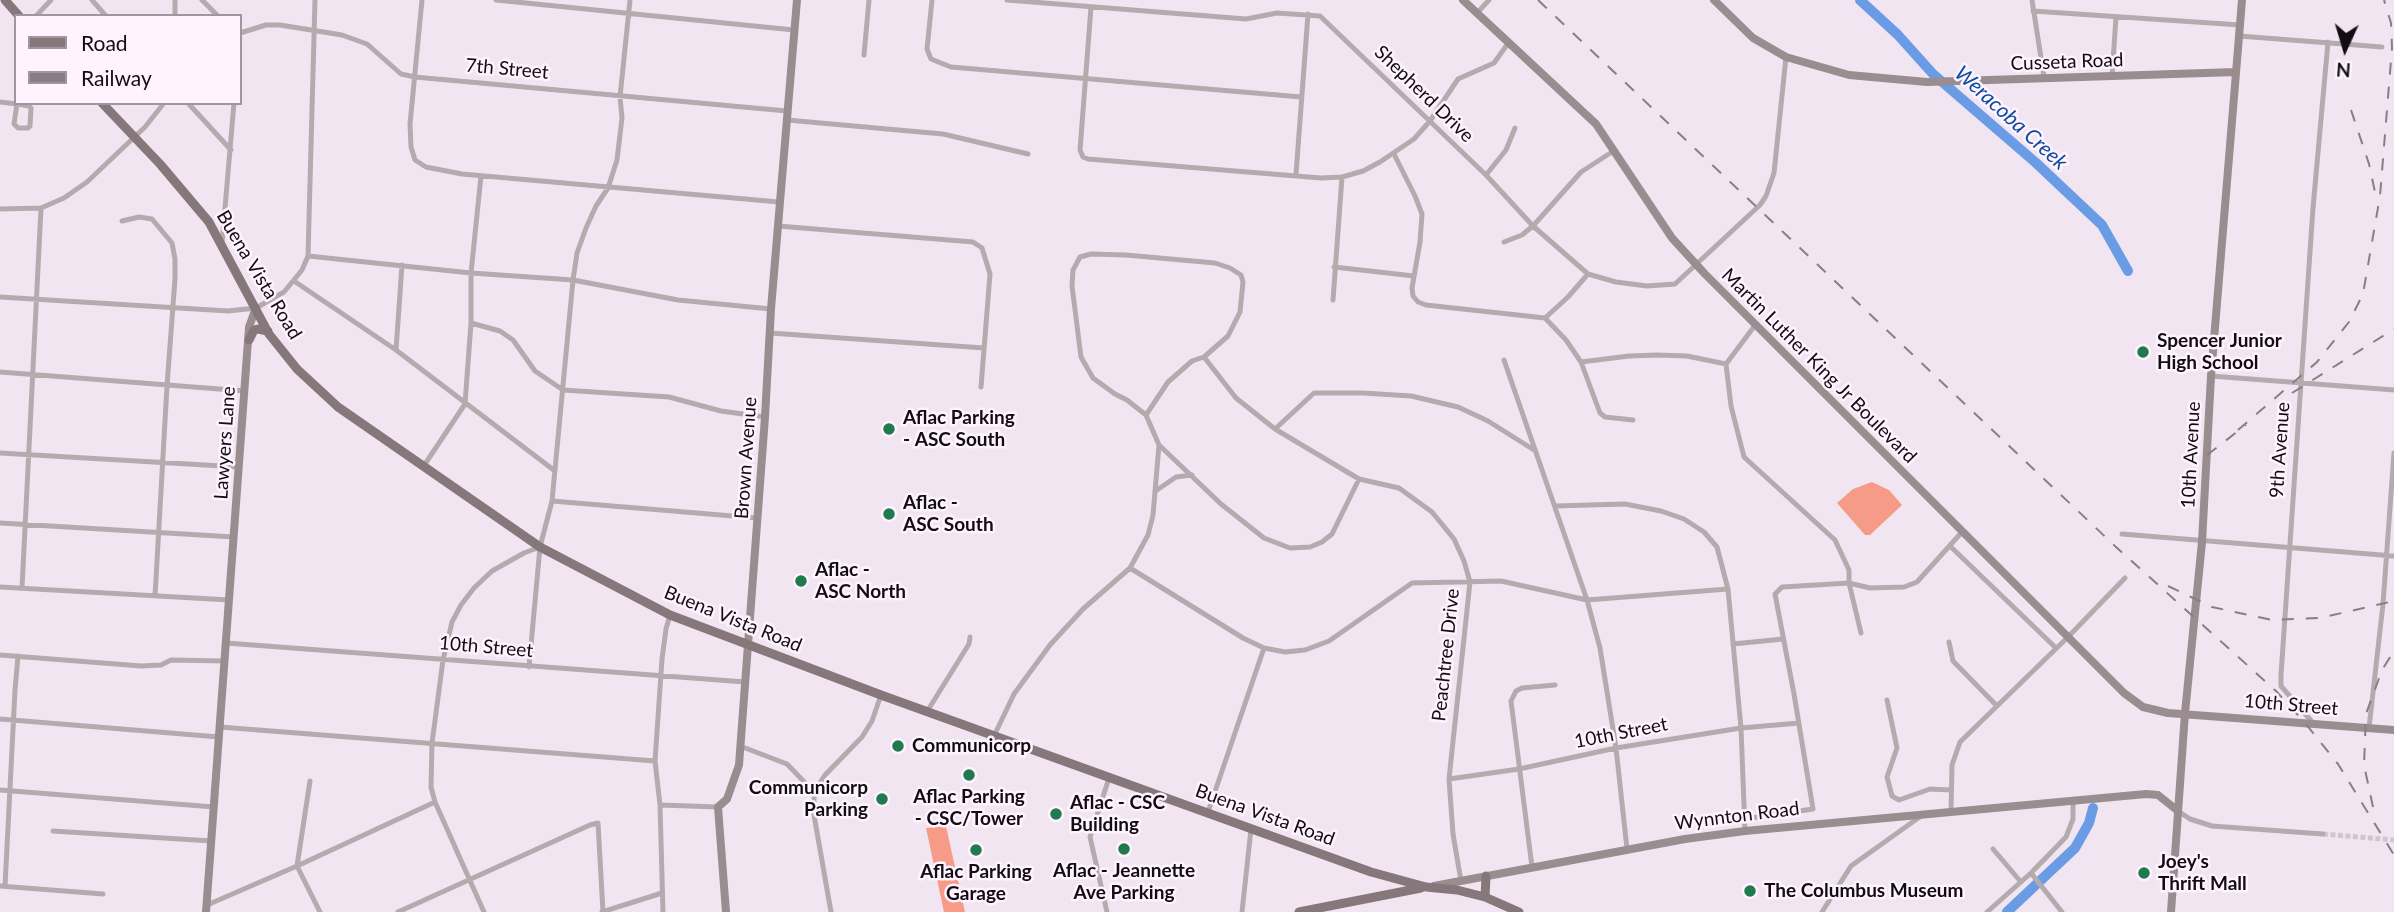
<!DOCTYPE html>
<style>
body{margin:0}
#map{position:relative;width:2394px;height:912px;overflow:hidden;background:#f2e5f2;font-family:Lato,sans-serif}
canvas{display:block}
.legend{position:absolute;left:14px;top:14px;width:228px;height:91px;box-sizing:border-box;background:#fef3fe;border:2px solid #9f979f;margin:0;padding:9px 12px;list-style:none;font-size:21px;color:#110d11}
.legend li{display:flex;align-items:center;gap:14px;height:35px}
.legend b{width:35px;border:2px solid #9f979f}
.north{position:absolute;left:2310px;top:14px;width:70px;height:70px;-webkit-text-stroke:5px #fef3fe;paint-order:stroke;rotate:184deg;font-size:19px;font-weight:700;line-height:28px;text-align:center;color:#110d11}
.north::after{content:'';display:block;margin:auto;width:24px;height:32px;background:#110d11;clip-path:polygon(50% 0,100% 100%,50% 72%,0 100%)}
</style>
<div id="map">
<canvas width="2394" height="912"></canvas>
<ul class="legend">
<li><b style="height:9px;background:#86777b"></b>Road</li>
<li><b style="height:9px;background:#877e87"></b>Railway</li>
</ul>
<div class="north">N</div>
</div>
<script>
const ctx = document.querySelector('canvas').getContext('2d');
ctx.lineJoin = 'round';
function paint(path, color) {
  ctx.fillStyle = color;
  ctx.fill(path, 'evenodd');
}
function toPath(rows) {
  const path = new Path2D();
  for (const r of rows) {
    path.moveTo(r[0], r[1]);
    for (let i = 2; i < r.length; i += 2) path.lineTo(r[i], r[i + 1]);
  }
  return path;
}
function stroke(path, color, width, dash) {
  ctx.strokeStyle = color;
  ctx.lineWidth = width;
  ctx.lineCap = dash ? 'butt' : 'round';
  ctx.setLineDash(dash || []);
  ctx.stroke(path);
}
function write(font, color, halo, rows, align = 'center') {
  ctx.font = font + ' Lato,sans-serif';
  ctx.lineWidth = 5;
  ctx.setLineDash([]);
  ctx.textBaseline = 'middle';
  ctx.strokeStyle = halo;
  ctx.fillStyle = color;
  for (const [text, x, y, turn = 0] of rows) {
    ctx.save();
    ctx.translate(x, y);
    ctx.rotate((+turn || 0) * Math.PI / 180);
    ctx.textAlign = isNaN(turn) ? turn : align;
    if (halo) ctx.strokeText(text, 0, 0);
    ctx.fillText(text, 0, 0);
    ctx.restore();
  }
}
const green = toPath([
 [1872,482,1889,490,1902,505,1870,535,1865,535,1837,503,1853,489],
 [946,826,951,849,965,912,944,912,926,828]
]);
const river = toPath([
 [1860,0,1898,35,1933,74,2035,162,2102,225,2128,271],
 [2007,912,2075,848,2089,823,2093,808]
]);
const streetTunnel = toPath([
 [2323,834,2394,840]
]);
const street = toPath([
 [92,0,106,16],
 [175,0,175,16],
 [202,0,218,16],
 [422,0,410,124,411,147,415,160,426,167,462,174,779,202],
 [496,0,794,30],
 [932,0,927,49,931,59,951,67,1301,97],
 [1007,0,1246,19,1277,13,1320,16,1486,175,1533,226,1588,274,1616,282,1647,286,1675,284,1760,205,1766,196,1774,173,1786,57],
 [2032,0,2044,77],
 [1091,7,1080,150,1083,157,1088,159,1321,178,1342,177,1363,171,1380,162,1414,139,1430,121,1458,79,1494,63,1509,42],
 [2033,11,2240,25],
 [1477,13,1489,0],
 [36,16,51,0],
 [240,33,266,25,280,25,342,35,367,44,401,74,415,77,787,111],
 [2239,36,2382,47],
 [864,55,869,0],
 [2112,76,2116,17],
 [0,102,17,104,29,106,31,108,30,126,28,128,18,128,14,124,17,104],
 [188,103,231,150],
 [787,120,943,134,1028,154],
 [1394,154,1415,196,1422,214,1420,242,1412,288,1413,296,1418,302,1426,305,1545,318,1568,297,1588,274],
 [1296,174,1308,14],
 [1486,175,1506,150,1515,128],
 [0,209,41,208,64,198,87,182,145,127,164,103],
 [122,221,139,217,152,219,172,243,175,259,175,279,167,386,155,596],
 [778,226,973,242,982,248,990,274,981,387],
 [1504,242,1522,235,1533,226,1581,172,1615,150],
 [222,243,234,103],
 [308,256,471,273,573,280,678,300,771,309],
 [1334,267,1414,276],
 [294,281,396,350,555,471],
 [0,297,228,311,256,308,284,292,302,270,308,256,315,0],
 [1333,300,1342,177],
 [1545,318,1566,340,1581,362,1600,413,1605,417,1633,420],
 [471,323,500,331,513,340,535,371,563,390,669,397,721,411,765,417],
 [1756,324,1726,364,1731,406,1744,457,1835,540,1849,570,1849,583,1861,633],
 [770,333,984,348],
 [396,350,402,265],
 [1204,357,1236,398,1275,429,1359,479,1399,488,1432,512,1454,539,1464,561,1470,582,1449,779,1453,834,1461,881],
 [1504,360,1587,600,1600,648,1616,748,1627,849],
 [1581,362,1629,356,1657,355,1687,356,1726,364],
 [0,372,245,391],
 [2211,376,2394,390],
 [1146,415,1168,382,1192,361,1204,357,1228,336,1240,312,1243,282,1241,275,1230,268,1215,263,1126,255,1091,254,1080,257,1073,270,1072,286,1081,357,1093,378,1115,394,1127,400,1146,415,1159,445,1221,504,1264,538,1290,548,1310,547,1322,542,1332,534,1359,479],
 [1275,429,1314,393,1363,393,1411,396,1458,407,1488,421,1534,450],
 [0,453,239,467],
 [423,467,465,404,471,323,471,273,481,176],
 [1157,490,1176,477,1192,475],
 [552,501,757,518],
 [1555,506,1625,504,1661,511,1684,519,1704,532,1717,547,1728,589,1741,728,1745,831],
 [0,523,234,537],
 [2122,534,2394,556],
 [1950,546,2056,648],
 [1130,568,1243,638,1264,648,1285,652,1305,650,1329,641,1412,583,1501,581,1587,600,1728,589],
 [0,587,229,600],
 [22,588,41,208],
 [1949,642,1953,661,1996,705],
 [226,643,745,682],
 [1733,644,1783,639],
 [0,655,141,666,161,665,171,660,225,661],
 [529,667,540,547,552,501,573,280,577,253,586,228,596,206,608,188,617,160,622,118,620,97,630,0],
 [1887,700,1897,748,1887,777,1892,796,1899,800,1930,789,1951,790],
 [928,710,969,644,970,637],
 [0,719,219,737],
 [2313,723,2281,686,2281,675,2313,208,2328,42],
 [220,727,655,761],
 [2369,728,2383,604,2394,453],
 [994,736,1014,694,1050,645,1083,609,1130,568,1148,535,1153,515,1159,445],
 [740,746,787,764,814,792],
 [1449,779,1519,769,1616,748,1741,728,1799,723],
 [310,781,297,866,320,912],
 [0,790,214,807],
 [660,805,718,807],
 [1951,811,1952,765,1960,742,2068,637,2125,578],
 [2178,811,2190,819,2212,826,2323,834],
 [1208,812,1264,648],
 [1744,819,1813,809,1794,694,1775,594,1782,587,1849,583,1870,588,1904,587,1917,582,1962,532],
 [53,831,211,841],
 [1993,849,2021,882],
 [1532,867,1511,701,1516,691,1522,688,1555,685],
 [2031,873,2062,912],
 [0,886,103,894],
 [5,886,15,690,18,656],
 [207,905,297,866,435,802],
 [398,912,590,825,598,823,603,912],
 [484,912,435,802,431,787,432,743,443,660,452,622,461,605,474,588,492,571,524,553,540,547],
 [602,912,662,893],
 [663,912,660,805,655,761,662,659,666,629,670,615],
 [831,912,814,815,814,792,825,775,862,737,872,721,881,695],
 [1107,912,1090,837,1109,778],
 [1242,912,1251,829],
 [1822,912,1851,866,1921,816],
 [1987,912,2031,873,2066,837,2073,819,2073,801]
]);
const secondary = toPath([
 [1463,0,1596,124,1672,238,1705,274,2124,693,2143,707,2168,713,2394,730],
 [1714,0,1753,38,1786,57,1849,75,1927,82,2236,72],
 [1434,886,1685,839,1745,831,2146,794,2158,795,2178,811],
 [206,912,249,327,256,308],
 [726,912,718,807,727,799,739,765,765,417,771,309,797,0],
 [2171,912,2185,713,2202,542,2211,376,2242,0]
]);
const primary = toPath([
 [5,0,19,16],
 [102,103,160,164,209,222,269,334,297,369,338,407,540,547,670,615,881,695,1371,872,1426,887,1457,890,1485,897,1519,912],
 [249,340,254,330,258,329,268,331],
 [1485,897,1486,876],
 [1299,912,1421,888]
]);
const rail = toPath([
 [1538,0,2116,547,2276,691,2305,723,2338,764,2394,855],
 [2351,110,2369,164,2375,192],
 [2292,393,2394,329],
 [2238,430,2317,362,2349,322,2363,294,2380,196,2392,48,2391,23,2384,0],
 [2207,455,2246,425],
 [2168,586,2212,607,2272,620,2320,618,2394,601],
 [2373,807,2364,765,2366,714,2382,670,2394,651]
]);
const markers = [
 [2143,352,7,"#217a4e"],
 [889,429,7,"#217a4e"],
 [889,514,7,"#217a4e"],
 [801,581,7,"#217a4e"],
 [898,746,7,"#217a4e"],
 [969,775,7,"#217a4e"],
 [882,799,7,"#217a4e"],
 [1056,814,7,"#217a4e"],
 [1124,849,7,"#217a4e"],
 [976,850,7,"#217a4e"],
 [2144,873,7,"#217a4e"],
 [1750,891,7,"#217a4e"]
];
const streetNames = [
 ["Cusseta Road",2067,62,-2],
 ["7th Street",507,69,5],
 ["Shepherd Drive",1424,94,44],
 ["Buena Vista Road",259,275,59],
 ["Martin Luther King Jr Boulevard",1819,366,45],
 ["Lawyers Lane",225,443,-86],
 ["9th Avenue",2280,450,-86],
 ["10th Avenue",2191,455,-87],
 ["Brown Avenue",746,458,-86],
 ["Buena Vista Road",733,619,22],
 ["10th Street",486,647,5],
 ["Peachtree Drive",1446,655,-84],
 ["10th Street",2291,705,5],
 ["10th Street",1621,733,-11],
 ["Buena Vista Road",1265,815,20],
 ["Wynnton Road",1737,816,-7]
];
const poiNames = [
 ["Spencer Junior",2157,341],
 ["High School",2157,363],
 ["Aflac Parking",903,418],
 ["- ASC South",903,440],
 ["Aflac -",903,503],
 ["ASC South",903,525],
 ["Aflac -",815,570],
 ["ASC North",815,592],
 ["Communicorp",912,746],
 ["Communicorp",868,788,"right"],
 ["Parking",868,810,"right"],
 ["Aflac Parking",969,797,"center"],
 ["- CSC/Tower",969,819,"center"],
 ["Aflac - CSC",1070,803],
 ["Building",1070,825],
 ["Joey's",2158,862],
 ["Thrift Mall",2158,884],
 ["Aflac - Jeannette",1124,871,"center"],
 ["Ave Parking",1124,893,"center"],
 ["Aflac Parking",976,872,"center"],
 ["Garage",976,894,"center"],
 ["The Columbus Museum",1764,891]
];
const waterNames = [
 ["Weracoba Creek",2011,118,42]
];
paint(green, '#f69b88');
stroke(river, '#6a9ce5', 10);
stroke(streetTunnel, '#d0c5d0', 5, [5, 2.5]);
stroke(street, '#b4abae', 5);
stroke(secondary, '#998d90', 8);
stroke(primary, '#86777b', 9);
stroke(rail, '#877e87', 2, [12, 12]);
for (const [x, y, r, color] of markers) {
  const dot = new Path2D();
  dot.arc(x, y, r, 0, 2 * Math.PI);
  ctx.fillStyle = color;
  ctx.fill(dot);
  stroke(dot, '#fef3fe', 2.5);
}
write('19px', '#110d11', '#fef3fe', streetNames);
write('bold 19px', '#110d11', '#fef3fe', poiNames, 'left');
write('italic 21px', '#0b4da2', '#fef3fe', waterNames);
</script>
